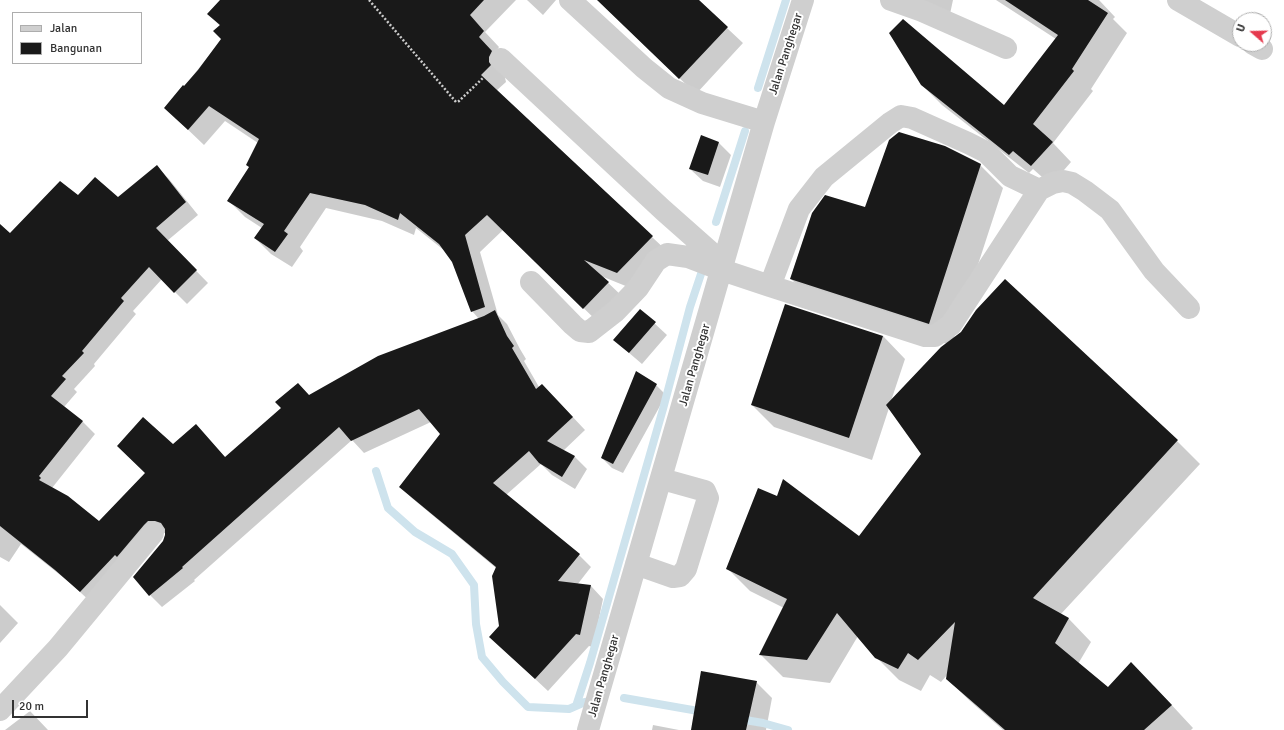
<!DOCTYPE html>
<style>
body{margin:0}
#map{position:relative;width:1284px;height:730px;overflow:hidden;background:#fff;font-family:Signika,sans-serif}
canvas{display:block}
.legend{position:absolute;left:12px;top:12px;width:130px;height:52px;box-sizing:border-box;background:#fff;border:1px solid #adadad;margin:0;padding:5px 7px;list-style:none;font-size:12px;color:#323232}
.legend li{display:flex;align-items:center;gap:8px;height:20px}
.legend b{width:20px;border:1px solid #adadad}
.north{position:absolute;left:1232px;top:12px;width:40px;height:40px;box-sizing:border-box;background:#fff;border:1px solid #adadad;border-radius:50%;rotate:290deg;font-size:11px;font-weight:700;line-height:16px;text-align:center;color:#323232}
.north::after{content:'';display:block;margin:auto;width:14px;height:18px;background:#e5394d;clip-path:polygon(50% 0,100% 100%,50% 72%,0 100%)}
.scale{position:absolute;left:12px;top:700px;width:76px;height:18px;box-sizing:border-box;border:2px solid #323232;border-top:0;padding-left:5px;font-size:12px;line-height:14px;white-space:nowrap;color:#323232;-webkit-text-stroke:3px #fff;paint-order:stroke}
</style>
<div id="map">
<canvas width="1284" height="730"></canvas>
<ul class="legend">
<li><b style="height:5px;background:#cfcfcf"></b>Jalan</li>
<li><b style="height:11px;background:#191919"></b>Bangunan</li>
</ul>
<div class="north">U</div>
<div class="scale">20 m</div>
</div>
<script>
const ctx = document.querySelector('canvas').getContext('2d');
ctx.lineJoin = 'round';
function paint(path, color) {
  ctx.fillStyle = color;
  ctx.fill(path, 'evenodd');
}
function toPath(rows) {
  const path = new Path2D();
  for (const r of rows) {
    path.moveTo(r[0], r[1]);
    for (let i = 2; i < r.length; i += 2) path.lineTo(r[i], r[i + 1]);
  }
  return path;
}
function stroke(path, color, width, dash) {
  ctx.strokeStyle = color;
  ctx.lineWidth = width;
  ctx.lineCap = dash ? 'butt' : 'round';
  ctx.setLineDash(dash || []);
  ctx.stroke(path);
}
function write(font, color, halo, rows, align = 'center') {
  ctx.font = font + ' Signika,sans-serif';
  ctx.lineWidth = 4;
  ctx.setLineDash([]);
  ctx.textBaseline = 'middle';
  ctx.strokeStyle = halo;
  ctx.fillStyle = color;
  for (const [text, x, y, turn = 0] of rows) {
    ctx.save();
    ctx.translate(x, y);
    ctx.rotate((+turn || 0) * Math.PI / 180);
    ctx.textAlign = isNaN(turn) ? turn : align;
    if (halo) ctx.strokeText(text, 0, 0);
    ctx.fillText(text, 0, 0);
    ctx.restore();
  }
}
const shadow = toPath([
 [221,0,516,0,485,32,499,47,494,54,504,73,506,82,496,91,668,252,633,289,601,276,624,298,600,324,503,230,480,252,498,315,507,324,520,349,526,359,524,361,539,387,554,397,585,430,563,451,575,457,587,469,575,489,552,475,541,464,506,495,579,555,591,567,577,585,591,586,603,599,593,647,589,646,548,691,503,649,500,626,496,568,413,499,401,487,441,434,431,422,364,453,352,440,194,580,195,581,162,607,150,595,166,533,161,533,92,603,69,582,21,544,9,562,0,557,0,226,10,234,78,197,118,199,157,167,169,179,198,215,167,241,208,283,187,304,162,279,133,311,136,314,94,364,95,366,74,389,77,392,64,407,83,422,95,434,52,488,99,522,173,446,196,426,226,458,310,396,479,319,472,311,453,261,445,251,416,228,414,235,382,221,326,208,300,247,303,251,292,267,271,254,255,238,262,228,245,217,229,201,250,167,258,143,225,121,204,145,182,124,184,87,222,39,220,26,209,14],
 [527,0,556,0,543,15],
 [598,0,697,0,743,43,696,94],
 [908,0,953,0,950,14],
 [996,0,1099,0,1115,17,1113,19,1127,33,1091,89,1093,91,1053,143,1071,162,1051,185,1033,169,1029,173,942,105,922,85,1004,106,1056,39],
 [701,137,719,143,731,155,720,187,703,181,690,169],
 [980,165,1003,188,954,338,962,333,1005,281,1177,441,1200,464,1060,615,1069,619,1091,642,1078,664,1109,689,1154,686,1193,728,1191,730,1003,730,970,701,947,679,947,675,941,682,930,675,921,691,899,680,876,657,858,636,830,683,783,677,760,654,784,608,750,591,727,568,859,538,923,454,889,408,872,460,774,427,752,405,883,336,905,359,891,401,947,344,814,302,791,279,866,208],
 [640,310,667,335,642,364,614,340],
 [656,385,666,395,623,473,612,468,602,458],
 [0,605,18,623,0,643],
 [756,682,772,698,766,730,692,730],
 [30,711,48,730,5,730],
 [653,725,679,730,652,730]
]);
const stream = toPath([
 [758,88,786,0],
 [716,222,745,131],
 [376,471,388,508,415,532,452,554,474,585,476,624,482,657,503,682,528,707,569,709,585,702],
 [624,698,704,712],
 [576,706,590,663,663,409,690,307,702,271],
 [739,719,763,723,788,730]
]);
const building = toPath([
 [220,0,484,0,470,15,484,31,479,37,492,51,489,57,489,62,491,65,481,75,653,236,617,273,584,260,609,282,583,309,487,215,465,235,485,307,471,312,452,262,439,244,400,213,398,220,365,205,310,193,284,231,288,234,275,252,254,238,264,224,227,201,249,167,246,165,259,139,209,106,188,130,164,108,183,85,184,86,198,70,221,39,213,31,220,25,207,14],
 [597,0,699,0,728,27,679,79],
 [1005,0,1088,0,1108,13,1072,69,1074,71,1033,124,1053,142,1031,166,1013,151,1009,155,921,85,889,33,903,19,1004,105,1058,35],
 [899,132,945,146,981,164,929,324,790,279,812,213,825,195,865,207,889,140],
 [701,135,719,142,708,175,689,169],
 [157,165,186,202,156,228,197,270,174,293,149,267,121,298,124,301,82,351,84,353,62,376,66,379,51,396,83,421,39,476,41,478,39,480,68,496,99,521,145,473,117,446,143,417,173,444,196,424,225,457,281,408,275,402,298,383,309,395,378,356,484,316,495,310,507,336,514,346,512,348,536,389,542,384,573,417,547,441,575,456,562,477,539,463,529,451,493,483,580,554,558,581,591,585,580,635,576,634,535,679,489,637,499,626,492,576,496,567,399,487,440,434,419,409,351,441,339,427,182,567,183,568,149,596,133,577,163,541,165,535,165,529,161,523,155,521,148,521,144,525,117,557,115,555,80,592,55,570,0,526,0,224,10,233,60,181,78,195,95,177,118,197],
 [1005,279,1178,440,1033,598,1069,618,1055,643,1108,687,1131,662,1172,705,1144,730,1005,730,946,679,955,622,918,660,908,653,898,669,875,658,837,613,807,660,759,655,787,599,726,569,758,488,777,496,783,479,859,536,921,454,886,405,941,347,961,332,976,310],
 [785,304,883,336,849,438,751,405],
 [640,309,656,322,629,353,613,340],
 [636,371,657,384,613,464,601,458],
 [701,671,757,681,746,730,691,730]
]);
const path = toPath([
 [369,0,456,102,459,101,485,76]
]);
const minor = toPath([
 [570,0,644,68,669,88,702,103,764,122],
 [891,0,922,11,1006,48],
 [1178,0,1240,36],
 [1253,44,1262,49],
 [501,59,663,210,724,264],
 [531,282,573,325,580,331,589,332,616,311,638,288,656,261,667,254,688,257,722,270,770,286,799,209,824,177,890,123,901,116,912,118,968,143,986,152,1010,176,1039,190,1053,183,1063,181,1072,183,1085,191,1110,210,1154,271,1189,308],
 [770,286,925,336,935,336,951,325,1039,190],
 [636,564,673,577,680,576,686,569,708,498,705,491,662,479],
 [0,710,58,648,153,533],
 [588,730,764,122,803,0]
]);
const streetNames = [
 ["Jalan Panghegar",786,54,-72],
 ["Jalan Panghegar",695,365,-74],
 ["Jalan Panghegar",604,676,-74]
];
paint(shadow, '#0003');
stroke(stream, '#cee3ed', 8);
paint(building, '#191919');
stroke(path, '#ccc', 2.5, [2, 2]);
stroke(minor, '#cfcfcf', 22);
write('12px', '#323232', '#fff', streetNames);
</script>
